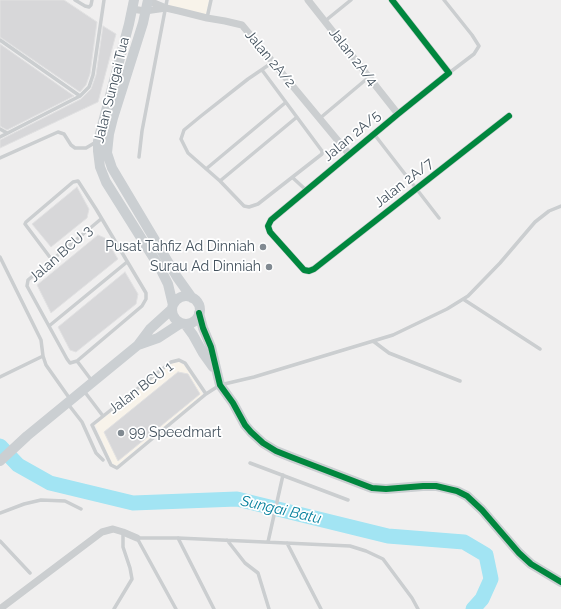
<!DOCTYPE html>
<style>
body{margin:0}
canvas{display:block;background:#f0efef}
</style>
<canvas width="561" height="609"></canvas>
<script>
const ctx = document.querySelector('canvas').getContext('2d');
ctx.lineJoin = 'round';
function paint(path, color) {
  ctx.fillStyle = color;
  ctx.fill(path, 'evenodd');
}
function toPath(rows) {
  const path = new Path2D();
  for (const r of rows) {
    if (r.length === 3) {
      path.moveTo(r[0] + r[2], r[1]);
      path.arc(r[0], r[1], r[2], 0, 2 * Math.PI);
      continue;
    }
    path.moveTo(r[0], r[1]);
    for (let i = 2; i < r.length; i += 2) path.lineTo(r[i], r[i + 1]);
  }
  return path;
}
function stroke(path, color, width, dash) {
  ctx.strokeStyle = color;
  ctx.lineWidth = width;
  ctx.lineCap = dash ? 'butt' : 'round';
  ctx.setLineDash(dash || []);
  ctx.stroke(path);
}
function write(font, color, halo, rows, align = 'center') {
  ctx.font = font + ' Raleway,sans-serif';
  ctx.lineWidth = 3.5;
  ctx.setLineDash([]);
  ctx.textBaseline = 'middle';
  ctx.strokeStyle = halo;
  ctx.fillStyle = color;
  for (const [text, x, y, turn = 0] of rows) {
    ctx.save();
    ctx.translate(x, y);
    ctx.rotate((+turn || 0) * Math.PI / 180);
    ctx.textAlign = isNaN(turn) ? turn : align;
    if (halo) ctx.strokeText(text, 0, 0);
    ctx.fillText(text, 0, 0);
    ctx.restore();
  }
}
const commercial = toPath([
 [170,0,209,0,206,15,169,6],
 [179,362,184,365,203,394,116,466,112,463,95,425,171,364]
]);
const river = toPath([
 [0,446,18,465,50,483,133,503,237,499,388,536,464,542,486,555,491,579,482,599,473,609]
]);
const building = toPath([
 [0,0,64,0,97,22,90,74,86,85,80,92,0,37,0,0],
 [103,26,116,34,98,102,0,148,0,140,81,99,91,89,96,75,103,26],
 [0,44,74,96,7,130,0,126,0,44],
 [77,187,89,209,87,218,51,247,32,224,77,187],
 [98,235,105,238,118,259,51,313,37,285,98,235],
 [125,272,138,294,136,304,76,352,70,350,58,327,125,272],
 [178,372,188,374,200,394,118,461,104,432,178,372]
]);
const lane = toPath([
 [75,0,85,6,89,7,91,5,92,0],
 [444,0,472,35,479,46,474,54,449,73],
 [207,18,211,0],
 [325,21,351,0],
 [0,40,80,96],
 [262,70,322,151,322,154,258,204,249,207,244,206,220,181,188,153,181,139,184,130,201,116,248,79,273,62],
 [319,119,369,77],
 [0,129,7,133],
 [374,134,439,218],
 [0,137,80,96,89,87,93,75,104,0],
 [139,157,142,131,167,0],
 [0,158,58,132,64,134,71,145,75,148,86,148,96,142],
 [206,169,285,103],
 [293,178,306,190],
 [220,181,297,117],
 [0,257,41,340,43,356,46,365,70,399],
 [52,260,25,224,26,222,73,182,78,181,96,209,146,293,146,299,142,306,77,361,70,363,67,359,27,286,28,280,52,260,101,219],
 [463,299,540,349],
 [49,326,127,262],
 [373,341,389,353,460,381],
 [77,361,92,381],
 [0,377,43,356],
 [84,391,103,416],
 [206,394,117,468,111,465,92,425,171,362,179,360,185,363,206,394,220,385,254,377,393,335,447,309,468,296,500,263,535,222,549,211,561,206],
 [68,404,82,422,96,453,103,460],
 [250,463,348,500],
 [0,513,24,504,41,500,65,501,81,509],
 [178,538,214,609],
 [227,540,245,563,258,573,269,609],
 [0,541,30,573],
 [268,542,283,475],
 [287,543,321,609],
 [114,609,132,579,130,568,123,547,123,532],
 [176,609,137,538,178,538,350,546,366,551,383,559,412,598,418,609]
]);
const street = toPath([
 [147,0,166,8,179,11,207,18,225,21,242,25,349,154],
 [308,0,398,114],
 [392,0,449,73,398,114,271,220,268,226,270,232,304,270,309,271,314,269,509,116],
 [132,9,145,11,166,8],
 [0,609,102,532,113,529,123,532,137,538]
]);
const secondary = toPath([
 [134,0,129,24,98,141,98,151,100,167,106,182,160,268,168,284,173,305],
 [148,0,143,23,113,118,109,134,107,153,112,168,177,277,192,298],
 [186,310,14],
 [199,313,203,328,211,347,220,385,233,403,245,425,251,432,263,443,276,451,291,457,372,488,386,489,423,486,436,486,457,491,467,496,482,510,519,553,531,564,561,582],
 [185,324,193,335,203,353,213,367],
 [138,345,158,338,181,323],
 [0,461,27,436,138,345,150,329,172,309]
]);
const cycleway = toPath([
 [392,0,449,73,398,114,271,220,268,226,270,232,304,270,309,271,314,269,509,116],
 [199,313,203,328,211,347,220,385,233,403,245,425,251,432,263,443,276,451,291,457,372,488,386,489,423,486,436,486,457,491,467,496,482,510,519,553,531,564,561,582]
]);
const markers = [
 [263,247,4,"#808991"],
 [269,267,4,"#808991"],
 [121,433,4,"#808991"]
];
const streetNames = [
 ["Jalan 2A/4",353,57,52],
 ["Jalan 2A/2",270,59,50],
 ["Jalan Sungai Tua",112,90,-76],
 ["Jalan 2A/5",352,136,-40],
 ["Jalan 2A/7",404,183,-38],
 ["Jalan BCU 3",61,254,-41],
 ["Jalan BCU 1",141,388,-37]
];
const poiNames = [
 ["Pusat Tahfiz Ad Dinniah",255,247],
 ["Surau Ad Dinniah",261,267],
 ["99 Speedmart",129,433,"left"]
];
const waterNames = [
 ["Sungai Batu",281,510,13]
];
paint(commercial, '#f8f3ea');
stroke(river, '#a2e4f3', 15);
paint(building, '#d7d7d9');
stroke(building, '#e1e1e2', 1);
stroke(lane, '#cbced0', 3.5);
stroke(street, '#cbced0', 7);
stroke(secondary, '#cbcfd2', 10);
stroke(cycleway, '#00873e', 6);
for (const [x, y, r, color] of markers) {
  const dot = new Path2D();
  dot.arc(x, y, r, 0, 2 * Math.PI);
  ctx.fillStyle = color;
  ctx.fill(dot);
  stroke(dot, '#fff', 1.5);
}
write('14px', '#44525e', '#fff', streetNames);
write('14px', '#44525e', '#fff', poiNames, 'right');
write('italic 15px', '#037f9c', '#fff', waterNames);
</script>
